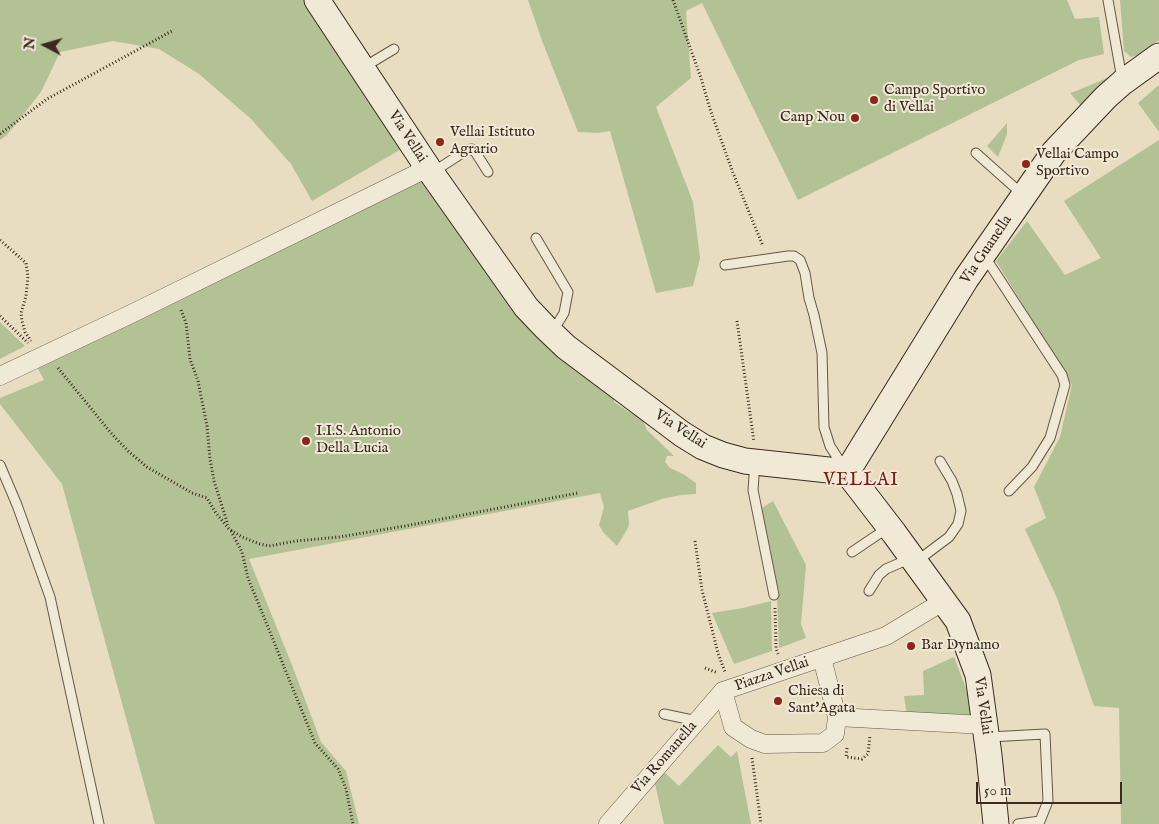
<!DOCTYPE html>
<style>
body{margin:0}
#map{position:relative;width:1159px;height:824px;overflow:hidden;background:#e8ddc0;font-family:"IM FELL English",serif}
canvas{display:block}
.north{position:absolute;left:20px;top:20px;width:50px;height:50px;-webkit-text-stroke:4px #f0e9d6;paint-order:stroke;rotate:276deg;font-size:14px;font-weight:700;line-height:20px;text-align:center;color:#3c2920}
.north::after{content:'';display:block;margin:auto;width:18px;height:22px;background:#3c2920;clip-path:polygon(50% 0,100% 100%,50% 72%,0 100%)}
.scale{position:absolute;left:976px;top:782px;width:146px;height:22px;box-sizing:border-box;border:2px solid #3c2920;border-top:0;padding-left:6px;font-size:15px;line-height:18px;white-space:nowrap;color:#3c2920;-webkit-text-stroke:4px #f0e9d6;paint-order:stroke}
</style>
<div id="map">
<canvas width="1159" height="824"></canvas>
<div class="north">N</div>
<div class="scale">50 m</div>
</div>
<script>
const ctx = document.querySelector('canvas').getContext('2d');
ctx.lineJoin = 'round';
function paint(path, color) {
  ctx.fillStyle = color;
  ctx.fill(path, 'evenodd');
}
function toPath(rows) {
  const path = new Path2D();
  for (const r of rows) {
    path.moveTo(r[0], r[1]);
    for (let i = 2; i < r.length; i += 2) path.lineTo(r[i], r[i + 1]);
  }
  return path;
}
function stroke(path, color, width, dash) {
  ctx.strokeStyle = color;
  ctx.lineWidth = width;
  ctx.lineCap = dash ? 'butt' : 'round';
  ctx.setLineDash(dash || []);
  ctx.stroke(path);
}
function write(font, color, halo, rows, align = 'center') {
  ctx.font = font + ' "IM FELL English",serif';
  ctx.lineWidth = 4;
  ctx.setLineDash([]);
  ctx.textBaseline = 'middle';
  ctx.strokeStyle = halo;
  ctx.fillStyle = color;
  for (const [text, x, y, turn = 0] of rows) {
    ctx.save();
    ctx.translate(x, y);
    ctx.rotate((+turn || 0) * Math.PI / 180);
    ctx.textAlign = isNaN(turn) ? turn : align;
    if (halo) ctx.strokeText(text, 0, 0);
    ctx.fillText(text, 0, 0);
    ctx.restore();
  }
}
const green = toPath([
 [0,0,306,0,403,148,312,201,291,164,251,119,199,74,159,49,113,41,60,52,41,92,7,135,0,140],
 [528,0,1067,0,1075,19,1099,17,1104,54,1079,60,798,200,702,3,686,11,691,78,656,107,693,202,700,258,693,286,656,293,610,131,598,133,578,132,541,38],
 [1120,0,1159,0,1159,40,1138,55,1131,57,1124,51],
 [1112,76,1082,107,1070,93,1076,91],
 [1159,85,1159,132,1138,103],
 [1007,123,1007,134,998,157,987,146],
 [1159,140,1159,824,1121,824,1119,708,1094,706,1057,598,1025,529,1046,518,1034,487,1060,437,1072,385,996,261,1027,221,1065,275,1101,258,1064,201],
 [420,178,614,391,614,402,634,415,642,417,647,430,670,452,674,456,667,456,665,462,670,468,683,474,696,483,696,494,681,495,662,499,628,511,629,524,628,528,617,546,603,532,599,525,604,507,600,493,249,559,292,665,321,742,346,771,359,824,155,824,62,484,0,404,0,398,44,380,37,367],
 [0,322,25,346,0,359],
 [773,501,806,565,801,624,806,638,779,648,777,596,760,509],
 [771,601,772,651,734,664,712,613,743,608],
 [954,657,970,699,971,715,965,717,907,715,904,696,924,695,923,671],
 [718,745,731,757,737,751,751,824,664,824,655,784,652,780,661,769,679,786]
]);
const path = toPath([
 [673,0,701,78,710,109,733,173,763,246],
 [0,134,47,99,172,31],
 [0,240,26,263,28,276,26,296,21,313,22,321,25,332,31,341],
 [181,310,186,323,190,359,198,381,207,426,210,459,214,481,228,525],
 [0,316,28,343],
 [737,321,754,442],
 [58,368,111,433,128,451,147,467,192,493,207,498,216,513,229,529,242,537,260,544,269,546,296,541,339,537,405,526,578,493],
 [231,531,242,552,248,578,315,743,338,769,346,789,353,824],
 [695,541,702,590,718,653,725,672],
 [775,608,776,648,778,654],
 [705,668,718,673],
 [847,748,846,757,862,759,868,754,870,735],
 [752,758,761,824]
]);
const lane = toPath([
 [1108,0,1122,79],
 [364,67,394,49],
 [976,153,1022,194],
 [433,172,467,150,472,149,476,153,488,172],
 [536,238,568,292,564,313,553,331],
 [985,257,1062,375,1065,385,1050,438,1032,467,1009,491],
 [725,265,788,256,794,256,800,260,805,273,809,298,814,315,822,353,824,427,830,446,844,468],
 [755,462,753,490,774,595],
 [0,465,17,505,50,597,99,824],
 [852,552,889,527],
 [917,561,949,537,958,524,961,511,957,494,952,481,940,461],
 [869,591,879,575,886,569,909,559],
 [664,714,697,721],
 [989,737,1045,734,1048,801,1040,821,1018,824]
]);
const street = toPath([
 [0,376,133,313,428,168],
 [723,691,733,727,751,739,765,744,823,743,835,734,837,717,822,658],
 [837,717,984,725],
 [608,824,723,691,886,636,944,601]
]);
const secondary = toPath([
 [317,0,428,168,526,307,545,327,566,347,682,434,703,447,723,455,745,461,847,472,894,533,958,621,978,675,989,755,996,824],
 [847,472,966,279,1054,152,1106,97,1123,82,1159,56]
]);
const markers = [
 [874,100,5,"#8f2418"],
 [855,118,5,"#8f2418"],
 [440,142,5,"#8f2418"],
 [1026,164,5,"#8f2418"],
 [306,441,5,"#8f2418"],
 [911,646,5,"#8f2418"],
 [778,701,5,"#8f2418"]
];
const poiNames = [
 ["Campo Sportivo",884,91],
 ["di Vellai",884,108],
 ["Canp Nou",845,118,"right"],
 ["Vellai Istituto",450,133],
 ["Agrario",450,150],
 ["Vellai Campo",1036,155],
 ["Sportivo",1036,172],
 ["I.I.S. Antonio",316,432],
 ["Della Lucia",316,449],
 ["Bar Dynamo",921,646],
 ["Chiesa di",788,692],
 ["Sant'Agata",788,709]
];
const streetNames = [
 ["Via Vellai",407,137,57],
 ["Via Guanella",987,250,-56],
 ["Via Vellai",680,430,33],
 ["Piazza Vellai",772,675,-19],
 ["Via Vellai",982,706,82],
 ["Via Romanella",665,758,-49]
];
const quarterNames = [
 ["VELLAI",861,481]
];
paint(green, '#b2c295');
stroke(lane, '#675648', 11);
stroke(street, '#675648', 19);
stroke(secondary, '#3c2920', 27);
stroke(path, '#3c2920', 3, [1, 2.5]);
stroke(lane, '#f0e9d6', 9);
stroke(street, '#f0e9d6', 18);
stroke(secondary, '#f0e9d6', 25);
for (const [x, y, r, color] of markers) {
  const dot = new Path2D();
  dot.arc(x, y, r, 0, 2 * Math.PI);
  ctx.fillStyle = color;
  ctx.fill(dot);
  stroke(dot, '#f0e9d6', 2);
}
write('15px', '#3c2920', '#f0e9d6', poiNames, 'left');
write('15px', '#3c2920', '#f0e9d6', streetNames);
ctx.letterSpacing = '1px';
write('18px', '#7a1f14', '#f0e9d6', quarterNames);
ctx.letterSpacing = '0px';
</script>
